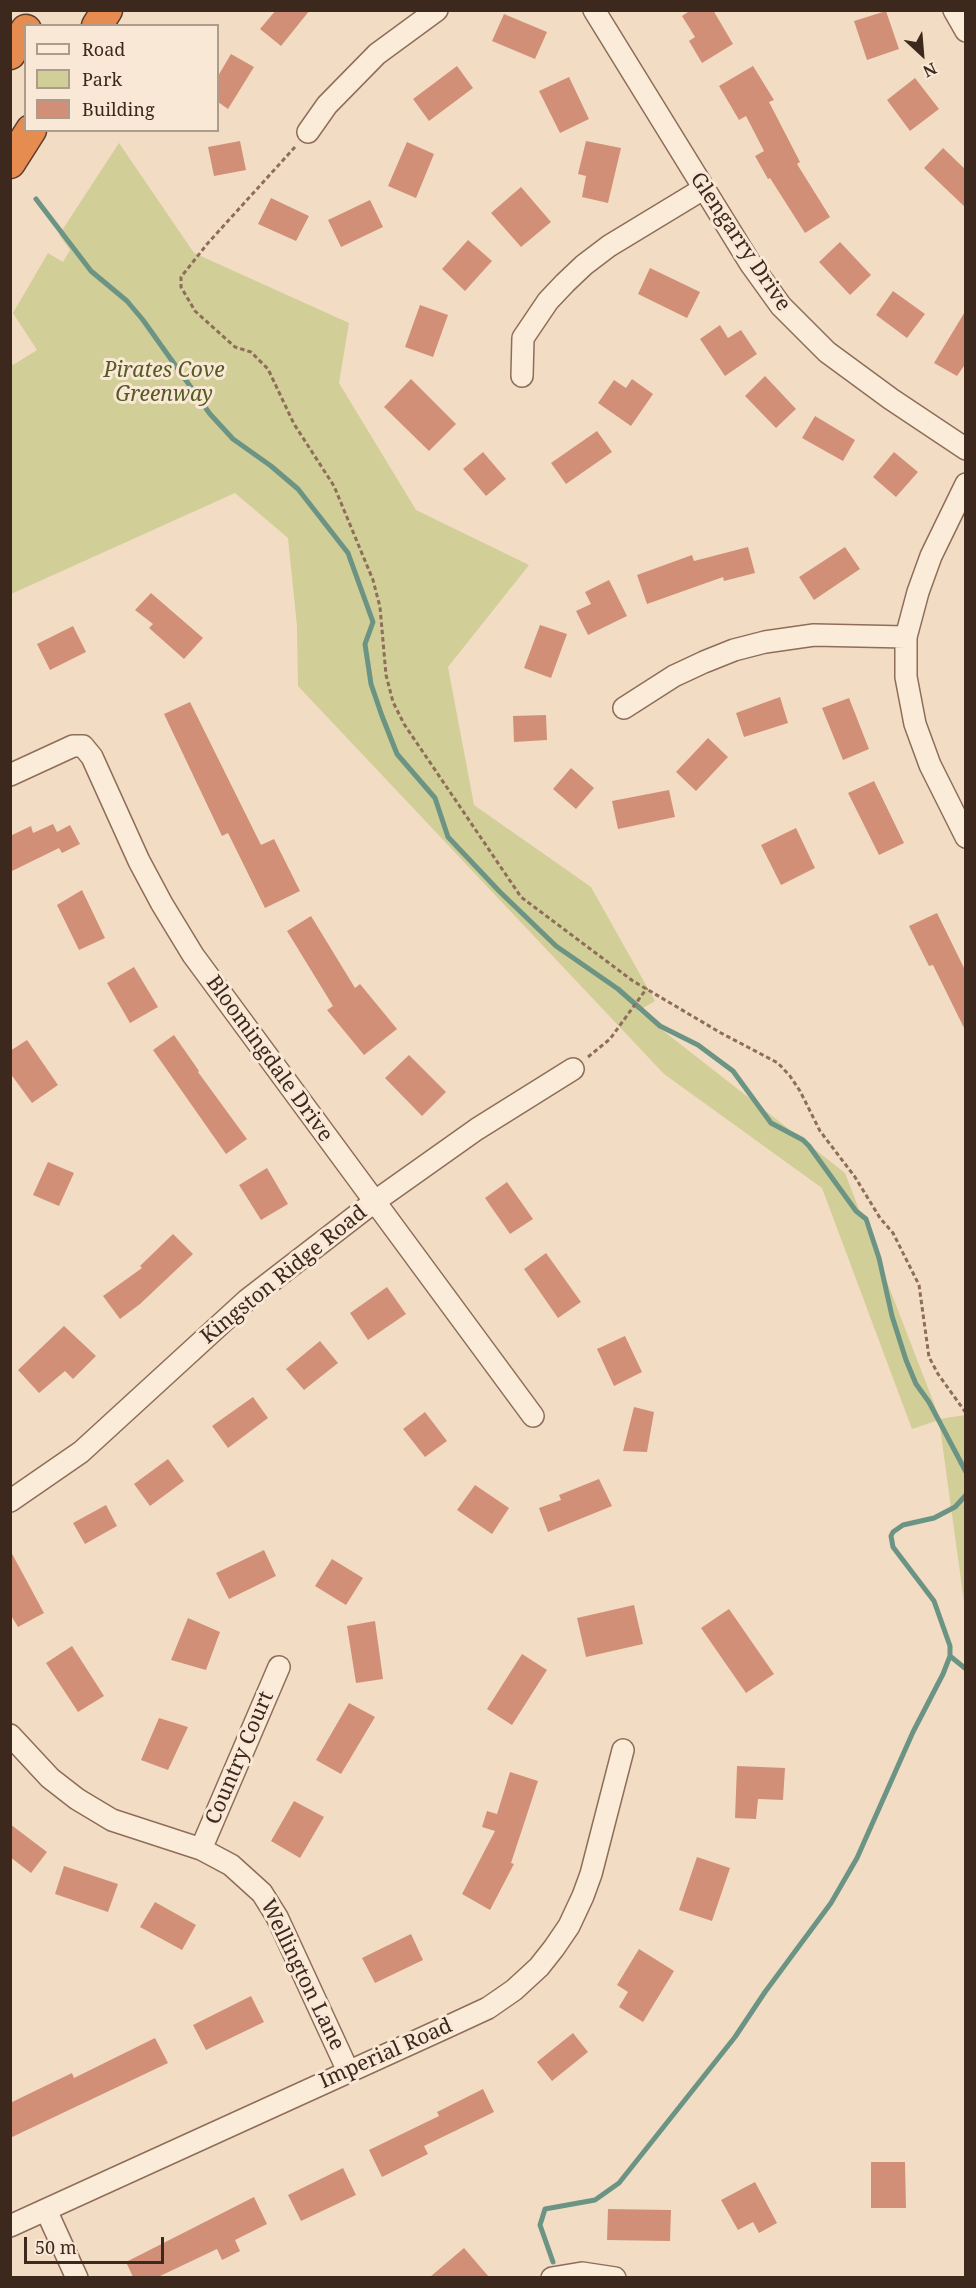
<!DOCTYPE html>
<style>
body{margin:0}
#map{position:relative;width:976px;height:2288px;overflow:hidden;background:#f2ddc4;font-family:"Noto Serif",serif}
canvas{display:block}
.frame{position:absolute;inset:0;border:12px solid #3d281e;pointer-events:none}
.legend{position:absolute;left:24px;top:24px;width:195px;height:108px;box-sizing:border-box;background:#f8e8d5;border:2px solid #ad9b8c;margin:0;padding:8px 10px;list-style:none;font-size:18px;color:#3d281e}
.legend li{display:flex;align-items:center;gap:12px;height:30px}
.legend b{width:30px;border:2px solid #ad9b8c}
.north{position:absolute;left:892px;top:24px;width:60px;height:60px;-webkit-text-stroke:4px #f8e8d5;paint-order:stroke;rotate:154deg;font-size:16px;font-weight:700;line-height:24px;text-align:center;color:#3d281e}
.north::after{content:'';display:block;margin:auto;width:21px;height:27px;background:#3d281e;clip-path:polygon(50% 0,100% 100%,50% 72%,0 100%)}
.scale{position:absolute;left:24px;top:2237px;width:140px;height:27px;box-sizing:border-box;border:3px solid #3d281e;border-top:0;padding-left:8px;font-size:18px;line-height:21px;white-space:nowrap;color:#3d281e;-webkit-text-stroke:4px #f8e8d5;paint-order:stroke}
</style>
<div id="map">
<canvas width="976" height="2288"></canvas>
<div class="frame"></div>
<ul class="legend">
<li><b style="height:8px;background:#fbebd9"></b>Road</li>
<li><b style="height:16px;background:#d1ce97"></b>Park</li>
<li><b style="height:16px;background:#d28f78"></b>Building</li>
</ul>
<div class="north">N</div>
<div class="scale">50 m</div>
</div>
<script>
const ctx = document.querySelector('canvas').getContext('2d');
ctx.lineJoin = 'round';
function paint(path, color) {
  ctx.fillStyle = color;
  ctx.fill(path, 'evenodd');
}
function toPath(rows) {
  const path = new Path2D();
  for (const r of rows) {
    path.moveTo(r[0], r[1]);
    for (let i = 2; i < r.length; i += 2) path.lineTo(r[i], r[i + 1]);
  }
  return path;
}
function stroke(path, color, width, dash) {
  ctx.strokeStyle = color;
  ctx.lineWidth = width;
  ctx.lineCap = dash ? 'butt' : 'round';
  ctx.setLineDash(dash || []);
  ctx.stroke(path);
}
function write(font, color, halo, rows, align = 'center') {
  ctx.font = font + ' "Noto Serif",serif';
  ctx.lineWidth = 6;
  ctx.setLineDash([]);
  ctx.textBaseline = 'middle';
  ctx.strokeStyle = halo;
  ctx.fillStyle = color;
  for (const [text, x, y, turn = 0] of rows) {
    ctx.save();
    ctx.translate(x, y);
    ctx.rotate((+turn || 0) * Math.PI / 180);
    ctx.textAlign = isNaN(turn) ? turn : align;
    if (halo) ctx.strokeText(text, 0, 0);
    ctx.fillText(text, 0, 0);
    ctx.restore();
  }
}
const green = toPath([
 [119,143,194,253,349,323,339,383,416,510,529,565,448,667,474,805,591,887,655,1001,638,1011,845,1173,940,1419,965,1415,965,1609,939,1420,912,1429,822,1188,664,1074,298,686,297,626,288,538,235,493,11,594,11,362,13,365,37,350,13,313,48,253,63,262,70,250,59,235]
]);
const stream = toPath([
 [36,199,91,271,127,301,143,320,210,414,233,439,271,466,298,489,348,553,373,622,365,644,371,684,382,716,397,754,435,798,448,837,499,891,556,946,618,989,660,1026,698,1045,733,1071,771,1123,803,1140,809,1146,856,1211,866,1219,879,1258,892,1316,906,1360,916,1384,929,1402,966,1472],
 [950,1656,966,1669],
 [553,2262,540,2225,545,2209,595,2200,619,2183,735,2037,765,1992,831,1903,857,1858,913,1732,943,1674,950,1656,950,1646,934,1601,893,1547,891,1536,893,1532,903,1525,934,1518,955,1507,966,1495]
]);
const building = toPath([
 [276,10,310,10,281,46,260,29],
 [691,10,713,10,733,44,702,63,689,41,695,37,682,16],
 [886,11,899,49,867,60,854,21],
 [504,14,547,32,535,59,492,41],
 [231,54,254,67,228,109,218,102,218,76],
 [457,66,473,88,429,121,413,99],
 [753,66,774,100,769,102,800,162,797,164,830,217,805,233,770,178,768,179,755,156,764,151,746,116,739,120,719,86],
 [569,77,589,119,560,133,539,91],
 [915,78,939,109,910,131,887,100],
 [240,141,246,170,214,176,208,147],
 [586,141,621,148,608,203,582,197,586,176,578,174],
 [407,142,434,154,416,198,388,186],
 [943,148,966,170,966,208,924,168],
 [521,187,551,222,521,247,491,213],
 [271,198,309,216,296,241,258,224],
 [370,200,383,227,341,247,328,220],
 [468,240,492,261,465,291,442,269],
 [840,242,871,275,850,295,819,262],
 [650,268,700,292,687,318,638,294],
 [893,291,925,314,907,338,876,315],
 [420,305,448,315,433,357,405,347],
 [966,310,966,363,957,376,934,363],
 [720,325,728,338,741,330,757,354,725,376,700,339],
 [765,376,796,409,776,428,745,396],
 [411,379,456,424,429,451,384,407],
 [632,379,653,394,631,426,598,403,614,380,626,388],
 [815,416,855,440,843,461,802,438],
 [597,431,612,452,566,484,551,463],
 [483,452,506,479,486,496,463,469],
 [894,452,918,472,896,497,873,477],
 [748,547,755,573,724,581,723,577,647,604,637,575,692,555,694,561],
 [845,547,860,569,814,600,799,577],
 [609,580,627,616,588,635,576,611,591,604,585,592],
 [151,593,203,638,184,659,149,628,153,624,135,610],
 [540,625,567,634,551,678,524,668],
 [73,626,86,652,50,670,37,644],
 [780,697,788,723,744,737,736,713],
 [849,698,869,749,843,760,822,708],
 [190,702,261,845,274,839,300,891,265,908,228,833,222,836,164,714],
 [546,715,547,740,514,742,513,716],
 [708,738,728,757,696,791,676,772],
 [571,768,594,788,576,809,553,789],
 [874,781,904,843,879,855,848,793],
 [669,790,675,817,618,829,612,801],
 [53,824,57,832,70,825,80,844,62,853,59,848,10,872,10,836,31,826,33,833],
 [796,828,815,868,781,885,761,845],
 [82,890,105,938,79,950,57,905],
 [937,913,966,972,966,1032,933,965,929,966,909,926],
 [311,916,355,988,360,984,397,1029,364,1055,327,1010,333,1006,287,931],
 [134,967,158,1007,130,1023,107,983],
 [174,1035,199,1071,198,1072,247,1139,226,1154,153,1050],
 [27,1040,58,1085,32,1103,10,1073,10,1051],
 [409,1055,446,1092,422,1116,385,1078],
 [48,1162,74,1173,59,1206,33,1195],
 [267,1168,288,1204,261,1220,239,1185],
 [507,1182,533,1219,510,1234,485,1198],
 [173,1234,193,1254,140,1304,120,1319,103,1296,142,1268,140,1266],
 [546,1253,581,1302,558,1318,524,1269],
 [387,1287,406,1314,368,1340,350,1313],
 [64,1326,96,1356,73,1379,65,1371,39,1393,18,1370],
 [625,1336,642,1372,614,1386,597,1349],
 [320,1341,338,1363,304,1390,286,1369],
 [253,1397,268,1418,228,1448,212,1426],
 [634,1407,654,1412,647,1452,623,1451],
 [425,1412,447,1441,425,1457,403,1429],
 [168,1459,184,1481,150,1506,134,1484],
 [599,1479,612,1506,548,1532,539,1508,561,1500,559,1495],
 [475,1485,509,1508,492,1534,457,1510],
 [106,1505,117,1526,85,1544,73,1523],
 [10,1550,44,1613,18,1627,10,1614],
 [264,1550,276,1576,229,1599,216,1573],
 [332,1559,363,1578,346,1605,315,1586],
 [634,1605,643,1644,586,1657,577,1618],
 [729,1609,774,1674,746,1693,701,1628],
 [188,1618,220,1632,206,1670,171,1660],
 [375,1621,383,1679,356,1683,347,1626],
 [72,1646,104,1696,78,1712,46,1663],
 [522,1654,547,1670,512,1725,487,1709],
 [349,1703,375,1717,341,1774,316,1760],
 [159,1718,188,1727,168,1770,141,1760],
 [737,1766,785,1768,783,1800,758,1799,756,1819,735,1818],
 [510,1772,538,1781,511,1863,514,1864,490,1910,462,1894,495,1831,482,1827,487,1811,497,1814],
 [294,1801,324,1817,300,1858,271,1841],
 [10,1824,47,1852,31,1873,10,1857],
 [697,1857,730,1868,712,1921,679,1910],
 [64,1866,118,1884,108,1912,55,1894],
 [155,1902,196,1925,182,1950,140,1927],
 [411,1934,423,1960,375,1983,362,1958],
 [639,1949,674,1971,643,2022,619,2007,628,1992,617,1985],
 [251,1996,264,2022,206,2050,193,2025],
 [573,2033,588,2052,552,2081,537,2062],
 [155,2038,168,2063,10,2138,10,2103,72,2073,74,2078],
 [483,2089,494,2112,424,2146,428,2154,382,2177,369,2150,439,2116,437,2112],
 [871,2162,905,2162,906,2208,871,2208],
 [343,2168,356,2195,301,2221,288,2195],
 [755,2182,777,2223,759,2233,753,2222,738,2230,721,2200],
 [254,2197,267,2224,235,2240,240,2251,222,2260,217,2249,158,2277,133,2277,126,2262],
 [608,2209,671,2210,670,2241,607,2240],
 [464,2248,489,2277,430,2277]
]);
const path = toPath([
 [295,147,208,243,181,277,181,287,195,311,235,347,251,352,268,369,294,424,334,486,373,580,380,607,386,675,393,702,404,724,521,897,633,981,721,1033,778,1063,790,1076,800,1091,820,1131,855,1177,880,1218,893,1233,919,1285,929,1357,938,1374,966,1413],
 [588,1057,610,1039,647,988]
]);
const minor = toPath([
 [594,10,750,263,781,306,827,352,891,399,966,449],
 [954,10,966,31],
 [308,132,327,105,377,54,437,10],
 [522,376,523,338,548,301,565,283,584,265,609,246,703,189],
 [966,484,931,556,918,592,906,637,906,677,915,724,930,765,966,837],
 [624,708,674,676,704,662,734,650,765,642,814,635,906,637],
 [10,775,73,746,83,746,92,757,139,861,162,904,193,955,533,1416],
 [10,1501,81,1452,247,1300,374,1202,477,1129,573,1069],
 [10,1735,50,1778,77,1799,112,1820,201,1849,231,1865,262,1893,277,1917,348,2071],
 [201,1849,279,1667],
 [46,2210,77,2278],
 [10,2226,447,2027,488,2008,514,1990,539,1967,554,1948,569,1926,583,1896,591,1874,623,1750],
 [552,2278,582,2273,615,2278]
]);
const highway = toPath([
 [97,26,107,10],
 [10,54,26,30],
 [10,163,31,130]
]);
const streetNames = [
 ["Glengarry Drive",740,242,56],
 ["Bloomingdale Drive",269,1059,54],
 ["Kingston Ridge Road",284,1275,-39],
 ["Country Court",240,1758,-67],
 ["Wellington Lane",302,1975,64],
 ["Imperial Road",386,2054,-24]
];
const parkNames = [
 ["Pirates Cove",164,371],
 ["Greenway",164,395]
];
paint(green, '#d1ce97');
stroke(stream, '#6c9484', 5);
paint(building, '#d28f78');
stroke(minor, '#8e6d59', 24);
stroke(highway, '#5c3c2d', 33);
stroke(path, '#8e6d59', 3, [4.5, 3]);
stroke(minor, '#fbebd9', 21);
stroke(highway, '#e68c50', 30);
write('21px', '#3d281e', '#f8e8d5', streetNames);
write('italic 21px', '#565b23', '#f8e8d5', parkNames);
</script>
